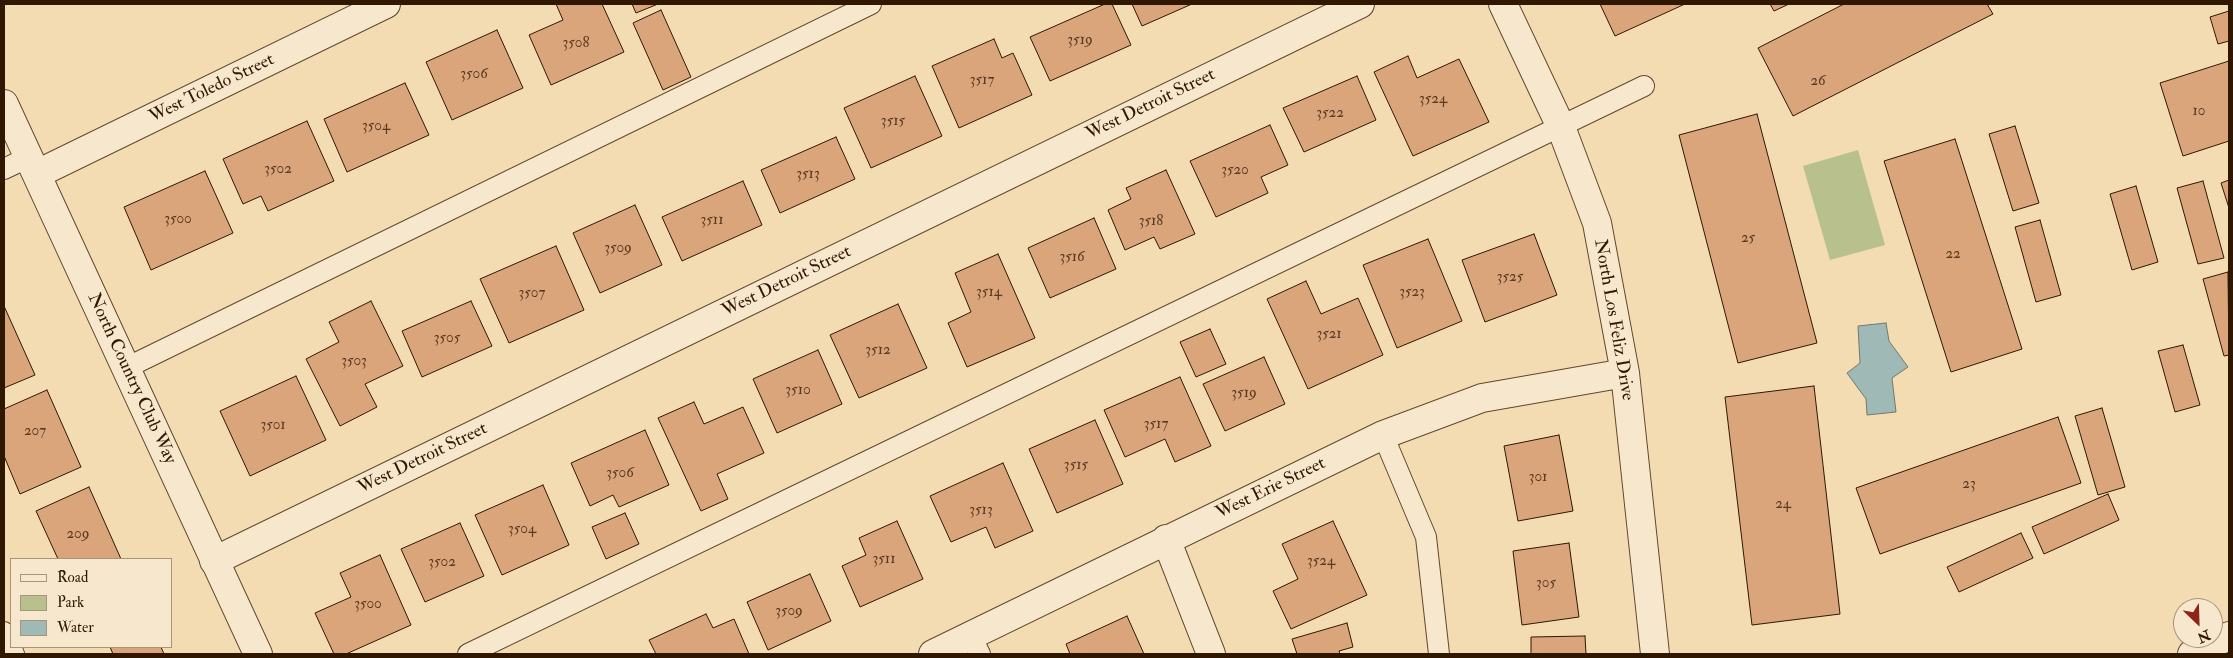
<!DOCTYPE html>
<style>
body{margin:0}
#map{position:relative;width:2233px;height:658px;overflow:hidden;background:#f3dcb2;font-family:"IM FELL Double Pica",serif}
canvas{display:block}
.frame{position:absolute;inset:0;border:5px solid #2f1701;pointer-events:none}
.legend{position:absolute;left:10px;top:558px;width:162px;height:90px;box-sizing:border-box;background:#f7e8cd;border:1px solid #a7947b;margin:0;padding:6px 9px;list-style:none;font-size:15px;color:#2f1701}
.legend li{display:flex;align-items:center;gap:10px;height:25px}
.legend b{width:25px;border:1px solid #a7947b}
.north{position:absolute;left:2173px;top:598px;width:50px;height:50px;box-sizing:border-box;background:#f7e8cd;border:1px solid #a7947b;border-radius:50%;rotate:156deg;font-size:14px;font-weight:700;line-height:20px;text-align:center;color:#2f1701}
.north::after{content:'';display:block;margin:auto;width:18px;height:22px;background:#8f2418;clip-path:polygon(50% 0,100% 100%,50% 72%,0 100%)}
</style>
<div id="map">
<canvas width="2233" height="658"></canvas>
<div class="frame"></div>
<ul class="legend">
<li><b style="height:6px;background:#f7e8cd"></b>Road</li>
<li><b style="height:14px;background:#b8c18e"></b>Park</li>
<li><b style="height:14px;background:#9eb9b6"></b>Water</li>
</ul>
<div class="north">N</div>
</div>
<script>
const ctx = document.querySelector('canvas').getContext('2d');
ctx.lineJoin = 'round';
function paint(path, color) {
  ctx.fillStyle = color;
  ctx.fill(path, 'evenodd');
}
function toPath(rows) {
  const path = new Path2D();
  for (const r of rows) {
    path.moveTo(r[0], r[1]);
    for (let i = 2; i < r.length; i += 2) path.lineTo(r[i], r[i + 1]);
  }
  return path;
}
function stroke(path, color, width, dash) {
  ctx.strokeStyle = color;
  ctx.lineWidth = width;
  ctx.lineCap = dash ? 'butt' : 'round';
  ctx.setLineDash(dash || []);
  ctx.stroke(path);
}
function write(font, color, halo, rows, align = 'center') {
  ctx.font = font + ' "IM FELL Double Pica",serif';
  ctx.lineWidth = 5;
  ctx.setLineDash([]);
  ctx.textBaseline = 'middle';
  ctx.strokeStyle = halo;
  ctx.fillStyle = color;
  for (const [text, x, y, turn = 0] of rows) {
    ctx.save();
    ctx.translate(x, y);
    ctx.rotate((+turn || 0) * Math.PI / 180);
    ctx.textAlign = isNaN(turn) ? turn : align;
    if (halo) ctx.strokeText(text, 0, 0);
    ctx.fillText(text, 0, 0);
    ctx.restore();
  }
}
const green = toPath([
 [1858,150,1885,245,1830,260,1803,166]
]);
const water = toPath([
 [1886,323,1889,341,1908,367,1892,378,1896,412,1867,415,1866,399,1847,373,1860,363,1858,326,1886,323]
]);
const building = toPath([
 [556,4,602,4,624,52,551,85,529,35,563,20,556,4],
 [632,4,658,4,636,13,632,4],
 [1105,4,1112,4,1131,45,1050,81,1030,37,1105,4],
 [1132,4,1192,4,1142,26,1132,4],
 [1600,4,1685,4,1615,36,1600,4],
 [1770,4,1789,4,1774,11,1770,4],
 [1844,4,1987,4,1993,14,1793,116,1758,48,1844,4],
 [661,10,691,77,663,90,633,23,661,10],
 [2229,11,2229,41,2218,44,2210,17,2229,11],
 [497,30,523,88,452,120,426,62,497,30],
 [994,39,1002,58,1013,53,1032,95,959,128,932,66,994,39],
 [1408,56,1417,78,1459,59,1489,122,1413,156,1374,72,1408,56],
 [2229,61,2229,141,2183,156,2160,83,2229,61],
 [915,76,942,136,871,168,844,108,915,76],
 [1357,76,1376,120,1304,152,1283,108,1357,76],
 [405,83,429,135,347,172,324,119,405,83],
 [1757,114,1817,343,1738,363,1679,135,1757,114],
 [307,121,334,181,268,211,261,196,243,204,223,159,307,121],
 [1270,125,1288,165,1261,177,1268,193,1216,217,1190,161,1270,125],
 [2015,126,2039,203,2013,211,1989,134,2015,126],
 [836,137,855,179,780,213,761,170,836,137],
 [1955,139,2022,349,1951,372,1884,161,1955,139],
 [1166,170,1195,234,1160,249,1154,237,1125,250,1108,210,1131,199,1126,188,1166,170],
 [205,171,233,233,151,270,124,207,205,171],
 [2229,180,2229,208,2221,183,2229,180],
 [743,181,762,225,682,261,662,217,743,181],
 [2203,181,2224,258,2198,264,2177,188,2203,181],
 [2136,186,2158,262,2132,270,2110,194,2136,186],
 [635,205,662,265,600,293,573,233,635,205],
 [1094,218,1116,269,1050,298,1028,248,1094,218],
 [2040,220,2061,295,2036,302,2015,227,2040,220],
 [1534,234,1557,295,1485,322,1462,260,1534,234],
 [1428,239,1462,321,1397,348,1363,265,1428,239],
 [556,246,584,310,509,343,480,279,556,246],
 [998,254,1035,338,967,367,948,323,971,312,955,273,998,254],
 [2228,272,2229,355,2224,356,2203,279,2228,272],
 [1306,281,1321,314,1358,298,1383,355,1308,389,1267,299,1306,281],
 [371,301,403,366,365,384,377,407,340,426,306,359,339,342,329,322,371,301],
 [471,301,492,346,422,377,402,331,471,301],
 [898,304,927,368,859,398,830,335,898,304],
 [4,306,35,375,4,388,4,306],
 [1210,329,1226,364,1196,377,1180,342,1210,329],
 [2183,345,2200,405,2175,412,2158,351,2183,345],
 [818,350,842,404,777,433,753,379,818,350],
 [1264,357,1285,404,1225,431,1203,384,1264,357],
 [296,376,326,440,250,476,220,411,296,376],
 [1180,377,1211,446,1175,462,1165,439,1125,457,1104,410,1180,377],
 [1814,386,1840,614,1752,625,1725,397,1814,386],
 [47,390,81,467,20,494,4,456,4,409,47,390],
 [694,402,704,424,743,407,764,453,717,474,728,499,701,511,658,418,694,402],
 [2102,408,2125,487,2098,495,2075,416,2102,408],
 [2058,417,2081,483,1880,554,1856,488,2058,417],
 [1095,420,1123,484,1057,513,1029,449,1095,420],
 [645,430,669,485,619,507,613,495,590,506,571,463,645,430],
 [1559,435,1573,511,1518,521,1504,446,1559,435],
 [1003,463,1033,531,995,548,986,527,951,542,930,496,1003,463],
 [543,485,569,545,502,575,475,515,543,485],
 [89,487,121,559,58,559,36,511,89,487],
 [2108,494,2119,520,2044,554,2032,527,2108,494],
 [625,513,639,544,606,559,592,527,625,513],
 [897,521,923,579,860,607,842,566,866,555,859,538,897,521],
 [1333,521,1367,595,1291,629,1273,591,1298,579,1282,544,1333,521],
 [460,523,484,576,425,602,401,549,460,523],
 [2021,533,2033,558,1959,592,1947,567,2021,533],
 [1569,543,1579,617,1522,625,1513,551,1569,543],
 [380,555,411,625,346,654,334,654,315,613,351,597,340,573,380,555],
 [810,574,831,621,768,650,747,602,810,574],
 [706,614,713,628,734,619,749,654,656,654,649,640,706,614],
 [1127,616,1144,654,1070,654,1066,644,1127,616],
 [1347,623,1353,647,1339,651,1340,654,1297,654,1292,639,1347,623],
 [1585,636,1586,654,1531,654,1531,637,1585,636],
 [110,647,161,647,164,654,113,654,110,647]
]);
const service = toPath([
 [4,169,29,157],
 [126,368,871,4],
 [1383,435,1426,537,1439,654],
 [4,632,14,654],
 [971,636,980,654],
 [468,654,1644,86]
]);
const minor = toPath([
 [1503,4,1561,127,1597,223,1625,373,1655,654],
 [37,174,386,4],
 [1166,539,1211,654],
 [214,561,1360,4],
 [933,654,1383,435,1482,398,1625,373],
 [2192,654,2229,636]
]);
const tertiary = toPath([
 [4,104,258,654]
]);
const numberNames = [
 ["3519",1080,41],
 ["3508",576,44],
 ["3506",474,75],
 ["3517",982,81],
 ["26",1818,82],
 ["3524",1433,100],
 ["10",2199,112],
 ["3522",1330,114],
 ["3515",893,122],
 ["3504",376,127],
 ["3502",278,170],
 ["3520",1235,171],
 ["3513",808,175],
 ["3500",178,220],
 ["3511",712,221],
 ["3518",1151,222],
 ["25",1748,239],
 ["3509",618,249],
 ["22",1953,255],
 ["3516",1072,258],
 ["3525",1510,278],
 ["3514",989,293],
 ["3523",1412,293],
 ["3507",532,294],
 ["3521",1329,335],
 ["3505",447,339],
 ["3512",878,351],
 ["3503",354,362],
 ["3510",798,391],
 ["3519",1244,394],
 ["3517",1156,425],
 ["3501",273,426],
 ["207",35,432],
 ["3515",1076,466],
 ["3506",620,474],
 ["301",1538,478],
 ["23",1969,485],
 ["24",1783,505],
 ["3513",981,511],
 ["3504",522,530],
 ["209",78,535],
 ["3511",884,560],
 ["3524",1321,562],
 ["3502",442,563],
 ["305",1546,584],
 ["3500",368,605],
 ["3509",789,612]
];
const streetNames = [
 ["West Toledo Street",212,89,-26],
 ["West Detroit Street",1151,105,-26],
 ["West Detroit Street",787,282,-26],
 ["North Los Feliz Drive",1613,320,80],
 ["North Country Club Way",131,379,65],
 ["West Detroit Street",423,459,-26],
 ["West Erie Street",1271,489,-26]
];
paint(green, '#b8c18e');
paint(water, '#9eb9b6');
stroke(water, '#72786e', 1);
paint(building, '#daa57b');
stroke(building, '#2f1701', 1);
stroke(service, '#60482d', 22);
stroke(minor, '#60482d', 30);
stroke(tertiary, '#60482d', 30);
stroke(service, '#f7e8cd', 20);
stroke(minor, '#f7e8cd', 28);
stroke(tertiary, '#f7e8cd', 28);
write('15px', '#5a3a20', null, numberNames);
write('18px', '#2f1701', '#f7e8cd', streetNames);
</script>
